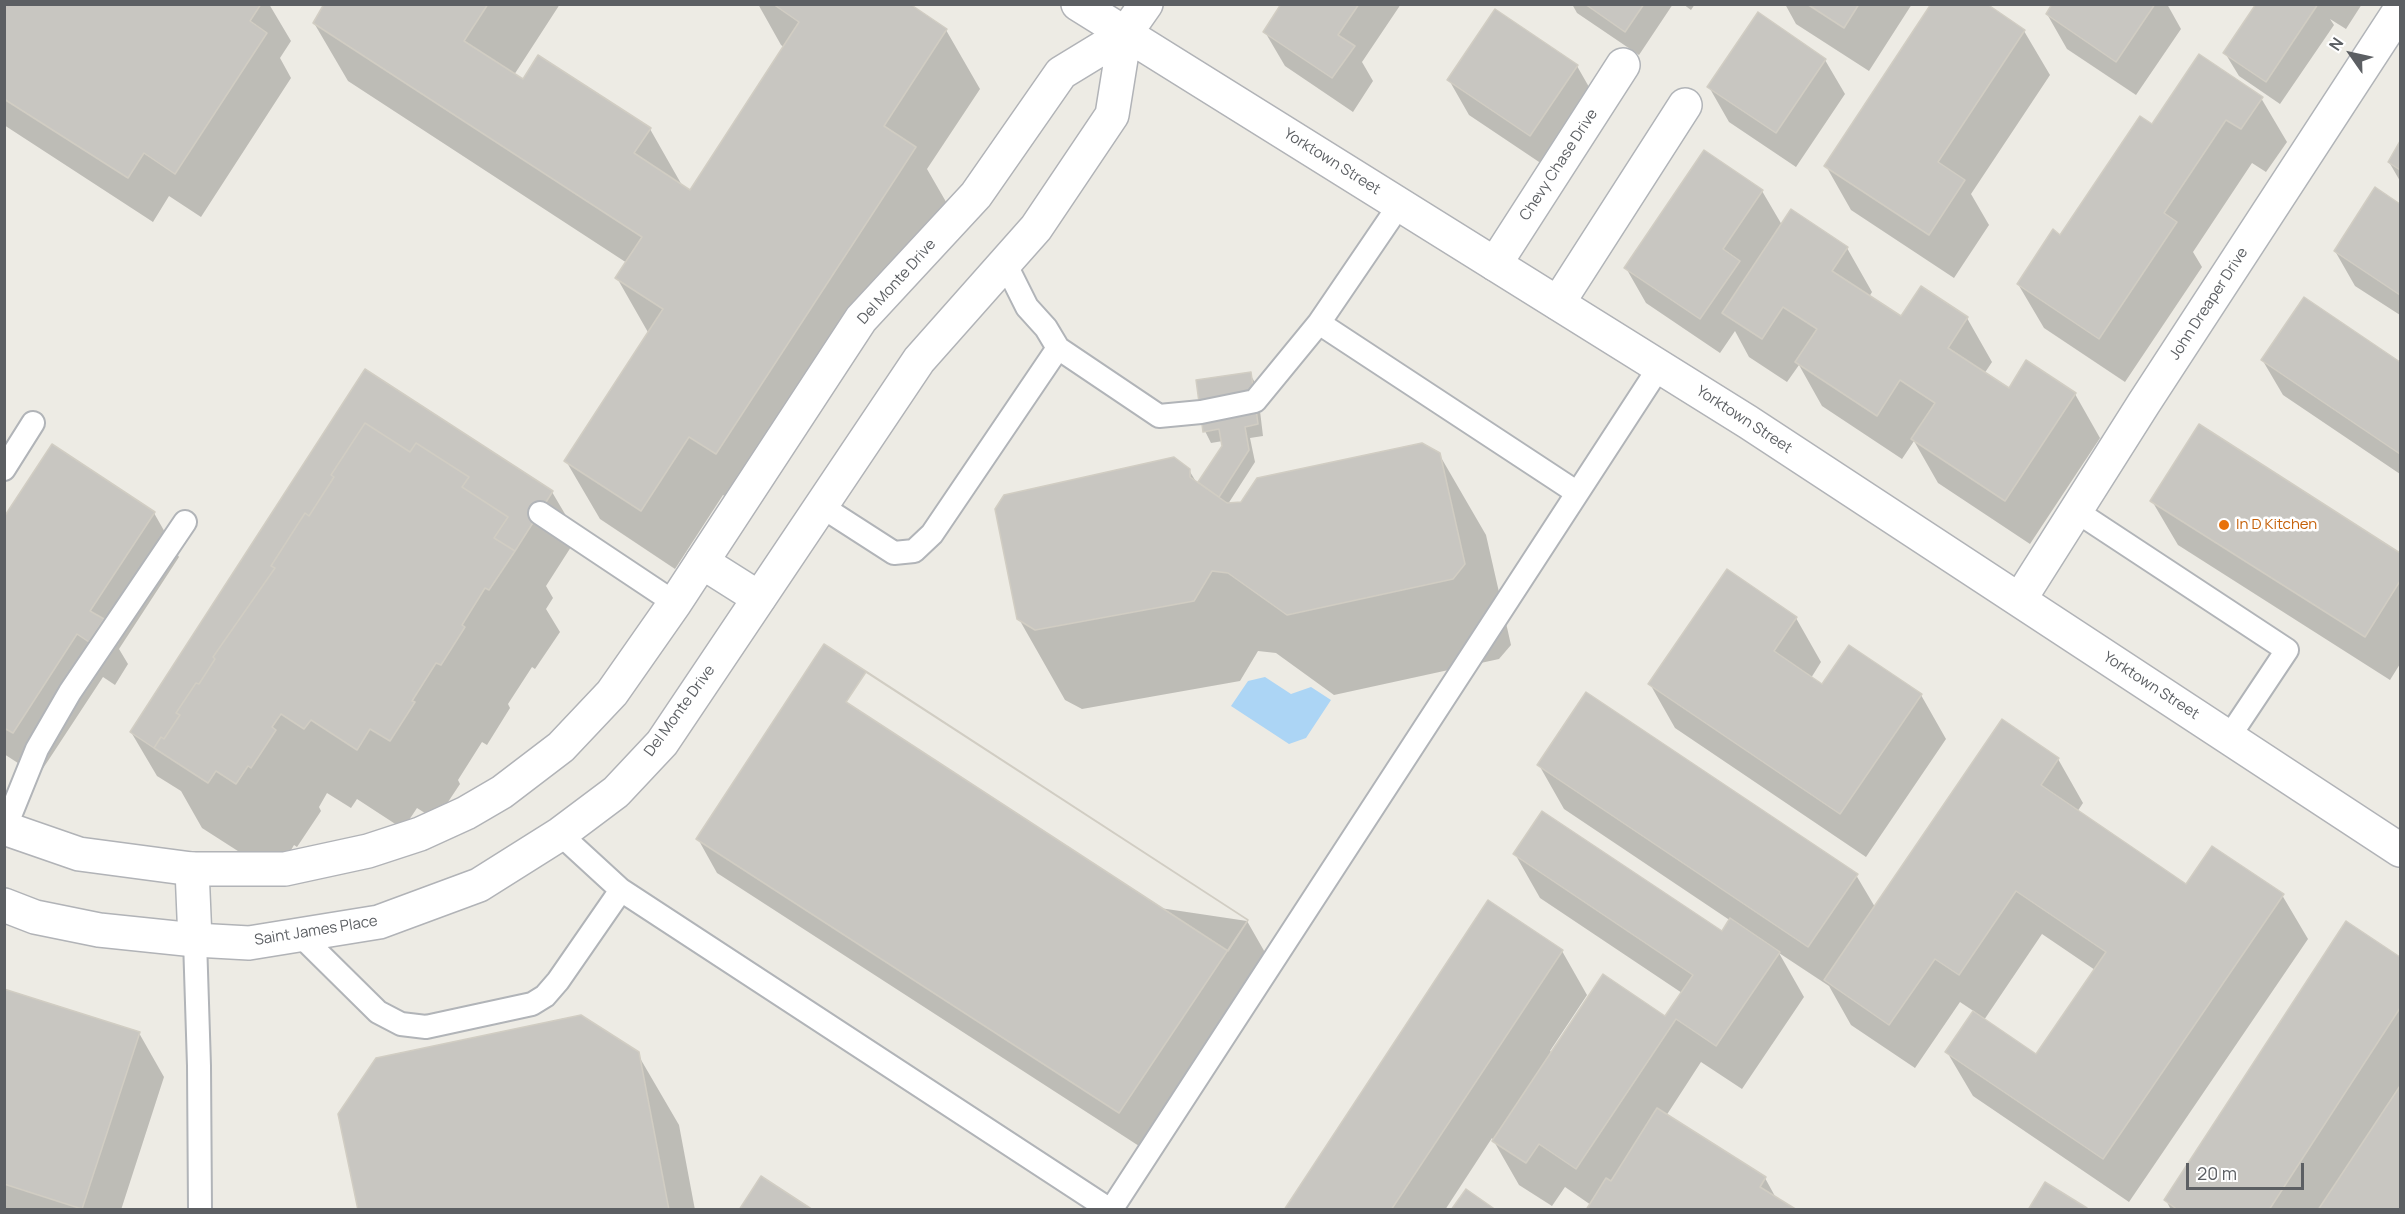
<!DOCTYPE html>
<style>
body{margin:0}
#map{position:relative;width:2405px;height:1214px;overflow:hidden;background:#edebe4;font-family:Manrope,sans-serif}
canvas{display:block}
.frame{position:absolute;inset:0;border:6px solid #5c5f63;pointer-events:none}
.north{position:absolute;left:2321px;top:24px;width:60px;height:60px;-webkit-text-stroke:4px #fff;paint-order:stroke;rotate:304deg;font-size:16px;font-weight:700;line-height:24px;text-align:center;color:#5c5f63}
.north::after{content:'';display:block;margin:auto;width:21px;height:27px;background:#5c5f63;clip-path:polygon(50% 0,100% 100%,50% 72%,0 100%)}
.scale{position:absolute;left:2186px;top:1163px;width:118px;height:27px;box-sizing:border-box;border:3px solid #5c5f63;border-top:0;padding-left:8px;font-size:18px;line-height:21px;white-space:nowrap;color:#5c5f63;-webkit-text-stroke:4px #fff;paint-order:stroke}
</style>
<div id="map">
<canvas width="2405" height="1214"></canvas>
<div class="frame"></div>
<div class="north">N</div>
<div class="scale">20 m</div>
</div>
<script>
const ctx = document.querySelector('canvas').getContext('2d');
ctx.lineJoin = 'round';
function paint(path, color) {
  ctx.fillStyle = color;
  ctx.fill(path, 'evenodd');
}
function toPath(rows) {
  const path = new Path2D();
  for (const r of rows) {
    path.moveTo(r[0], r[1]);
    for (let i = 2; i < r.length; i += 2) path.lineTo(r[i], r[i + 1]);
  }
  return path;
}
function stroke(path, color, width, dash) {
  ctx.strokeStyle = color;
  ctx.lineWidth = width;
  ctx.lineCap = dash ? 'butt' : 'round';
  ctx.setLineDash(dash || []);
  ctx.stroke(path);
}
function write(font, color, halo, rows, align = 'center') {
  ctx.font = font + ' Manrope,sans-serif';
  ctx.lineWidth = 5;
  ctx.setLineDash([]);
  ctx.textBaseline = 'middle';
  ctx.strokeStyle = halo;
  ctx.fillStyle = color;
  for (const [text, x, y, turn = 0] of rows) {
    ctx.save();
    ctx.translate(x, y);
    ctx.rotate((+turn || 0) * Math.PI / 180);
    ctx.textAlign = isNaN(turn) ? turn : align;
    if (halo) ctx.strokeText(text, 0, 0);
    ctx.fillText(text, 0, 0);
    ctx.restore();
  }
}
const water = toPath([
 [1265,677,1291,694,1311,687,1331,700,1306,738,1289,744,1231,706,1248,681]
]);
const shadow = toPath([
 [4,4,269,4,291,41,280,58,291,78,201,217,169,196,153,222,4,125],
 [326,4,560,4,514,75,523,81,539,57,650,129,683,187,691,192,785,48,781,45,758,4,907,4,946,30,980,89,927,169,949,207,750,512,723,495,675,569,600,519,566,461,649,334,617,278,627,263,348,81,314,23],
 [1283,4,1401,4,1362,62,1373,81,1353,112,1285,66,1265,32],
 [1572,4,1673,4,1639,55,1577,13],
 [1683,4,1695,4,1691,10],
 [1785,4,1912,4,1869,71,1796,24],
 [1984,4,2024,31,2050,75,1971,194,1989,225,1954,278,1851,210,1826,166],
 [2054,4,2167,4,2181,29,2136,95,2067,49,2047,14],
 [2258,4,2362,4,2346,29,2330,19,2334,25,2280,104,2239,76,2225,53],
 [1496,11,1577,66,1597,101,1551,170,1469,115,1449,80],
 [1825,60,1845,94,1796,167,1729,122,1709,87],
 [2261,98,2287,142,2266,172,2252,163,2193,252,2202,267,2125,382,2044,328,2018,284,2153,126],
 [2400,144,2400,181,2389,162],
 [2376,189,2400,205,2400,315,2355,286,2335,251],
 [1762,191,1782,225,1847,248,1872,292,1869,297,1901,319,1967,318,1992,362,1984,374,2009,390,2075,394,2100,438,2030,544,1938,483,1914,441,1902,459,1822,406,1799,365,1787,382,1749,357,1735,331,1720,353,1646,303,1626,268],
 [2305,299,2400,363,2400,474,2283,395,2263,361],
 [365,371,552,492,578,536,546,586,553,598,546,609,560,632,535,669,532,667,508,704,510,708,487,745,482,742,458,780,460,784,436,820,417,808,403,829,357,799,351,808,327,793,319,807,321,811,297,847,294,845,283,864,262,851,255,862,202,828,181,791,157,776,131,732],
 [1250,374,1257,386,1263,436,1250,438,1255,462,1228,504,1241,503,1439,454,1486,535,1511,645,1499,659,1334,695,1276,653,1258,651,1240,681,1082,709,1065,700,1019,619,1189,470,1198,485,1224,446,1223,441,1211,443,1205,431],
 [2199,426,2400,554,2400,664,2390,680,2178,545,2152,501],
 [154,513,179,557,119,649,128,664,115,685,103,677,38,776,4,754,4,520],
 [1796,618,1821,662,1811,678,1823,686,1921,695,1946,739,1866,857,1675,728,1650,684],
 [2058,759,2083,803,2077,812,2186,887,2282,895,2308,939,2129,1202,1973,1096,1947,1052,1975,1012,1960,1002,1915,1068,1851,1025,1829,986,1779,953,1804,997,1742,1089,1701,1062,1666,1116,1765,1178,1776,1198,1591,1205,1565,1187,1552,1206,1519,1185,1492,1138,1445,1210,1285,1210,1562,951,1587,995,1550,1051,1553,1053,1666,1018,1682,993,1540,898,1515,854,1722,933,1731,921,1564,809,1539,765,1856,875,1875,907],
 [2042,934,2095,970,2037,1056,1984,1020],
 [698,839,1247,921,1267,956,1139,1146,717,873],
 [2346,923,2400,958,2400,1210,2171,1210,2166,1200],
 [4,990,139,1033,164,1077,121,1210,4,1210],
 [637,1053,679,1125,695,1210,360,1210]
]);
const building = toPath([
 [4,4,261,4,250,21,267,33,175,174,144,153,128,178,4,99,4,4],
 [324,4,488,4,464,41,523,79,538,55,651,128,634,153,690,190,799,22,773,4,910,4,947,29,884,126,916,147,716,454,689,437,641,511,564,461,663,309,615,278,642,237,313,23,324,4],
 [1281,4,1359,4,1338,35,1355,46,1332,78,1263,32,1281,4],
 [1585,4,1644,4,1625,32,1585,4],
 [1807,4,1859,4,1844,28,1807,4],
 [1931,4,1987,4,2025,30,1938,162,1965,180,1929,235,1824,166,1931,4],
 [2052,4,2155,4,2116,62,2046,14,2052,4],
 [2256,4,2318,4,2266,82,2223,53,2256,4],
 [1495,9,1578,65,1530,136,1447,80,1495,9],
 [1758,12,1826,59,1776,133,1707,87,1758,12],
 [2199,54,2263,97,2241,129,2226,120,2164,213,2177,222,2099,339,2017,284,2053,229,2060,235,2140,116,2152,124,2199,54],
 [2400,141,2400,170,2388,162,2400,141],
 [1704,150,1763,190,1723,249,1740,261,1700,319,1624,268,1704,150],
 [2375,187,2400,204,2400,295,2334,251,2375,187],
 [1791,209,1848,247,1832,271,1901,316,1921,286,1968,317,1948,348,2009,388,2026,360,2076,393,2005,501,1911,439,1935,403,1900,380,1877,416,1795,362,1817,329,1783,307,1762,339,1722,313,1791,209],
 [2304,297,2400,362,2400,454,2261,360,2304,297],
 [365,369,553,491,515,551,494,538,508,517,462,487,469,477,416,443,410,452,365,423,331,475,334,477,309,516,305,513,271,566,275,568,213,657,215,659,199,684,196,683,176,713,180,715,164,739,161,737,154,748,130,732,365,369],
 [1251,372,1258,424,1245,427,1249,450,1219,497,1198,482,1222,446,1219,429,1203,432,1196,380,1251,372],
 [365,423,410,452,416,443,469,477,462,487,508,517,494,538,515,551,489,590,485,588,462,625,465,627,441,665,436,663,412,701,415,702,390,741,370,729,357,750,311,720,304,729,281,714,272,727,276,730,251,768,248,766,236,784,216,771,208,783,154,748,161,737,164,739,180,715,176,713,196,683,199,684,215,659,213,657,275,568,271,566,305,513,309,516,334,477,331,475,365,423],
 [2199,424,2400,553,2400,581,2365,637,2150,501,2199,424],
 [1422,443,1440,453,1465,564,1453,579,1287,615,1228,573,1212,571,1194,601,1035,630,1017,619,995,509,1004,495,1174,457,1190,469,1190,477,1227,503,1241,502,1257,478,1422,443],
 [52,444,155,512,90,611,104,619,89,642,77,634,13,733,4,728,4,517,52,444],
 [1727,569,1797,617,1774,651,1822,684,1849,645,1922,694,1840,814,1648,684,1727,569],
 [824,644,1248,920,1119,1113,696,839,824,644],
 [866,672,1248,920,1228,951,846,702,866,672],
 [1586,692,1858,874,1808,947,1537,765,1586,692],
 [2002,719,2059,758,2041,785,2186,884,2212,846,2284,894,2103,1159,1945,1052,1973,1011,2036,1054,2106,952,2016,891,1959,975,1935,959,1889,1025,1824,980,2002,719],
 [1542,811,1722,931,1730,918,1780,952,1716,1046,1676,1019,1576,1169,1539,1144,1526,1163,1492,1141,1603,974,1665,1016,1693,975,1513,854,1542,811],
 [1488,900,1563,950,1391,1210,1284,1210,1488,900],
 [2346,921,2400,957,2400,1008,2269,1210,2178,1210,2164,1200,2346,921],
 [4,989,140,1032,82,1209,4,1184,4,989],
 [581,1015,639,1052,669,1210,358,1210,338,1114,376,1058,581,1015],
 [2400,1086,2400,1210,2318,1210,2400,1086],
 [1657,1108,1766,1177,1760,1187,1797,1210,1586,1210,1606,1178,1611,1181,1657,1108],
 [761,1176,813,1210,739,1210,761,1176],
 [2045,1182,2087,1208,2086,1210,2028,1210,2045,1182],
 [1466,1189,1496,1210,1451,1210,1466,1189]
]);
const lane = toPath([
 [1005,263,1027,307,1046,328,1058,348,1159,416,1201,412,1255,401,1319,323,1400,204],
 [1319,323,1576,492],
 [4,469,33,423],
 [821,506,894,553,914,551,932,534,1058,348],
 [2076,511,2287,650,2229,737],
 [540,513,675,603],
 [5,828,37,749,70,692,185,522],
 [560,834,621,890,1110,1210],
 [299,934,378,1012,401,1024,426,1027,532,1004,545,996,558,981,621,890],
 [195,940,199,1066,200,1210],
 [1111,1210,1660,366]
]);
const street = toPath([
 [1495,264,1623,65],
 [1558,303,1685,105],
 [702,562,759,598],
 [2020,599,2144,403,2400,10],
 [192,869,195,940]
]);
const secondary = toPath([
 [1078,4,1748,422,2400,850],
 [4,828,79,854,192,869,285,869,368,851,420,834,466,813,502,792,561,747,612,693,675,603,861,319,976,195,1061,73,1125,34,1146,4],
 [4,905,35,917,99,930,195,940,249,943,379,922,479,885,560,834,616,792,662,743,919,360,1036,228,1112,115,1125,34]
]);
const markers = [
 [2224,525,6,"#e8710a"]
];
const streetNames = [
 ["Yorktown Street",1332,162,32],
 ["Chevy Chase Drive",1559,165,-57],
 ["Del Monte Drive",897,282,-48],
 ["John Dreaper Drive",2209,304,-57],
 ["Yorktown Street",1744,420,33],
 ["Yorktown Street",2151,686,33],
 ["Del Monte Drive",680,711,-54],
 ["Saint James Place",316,931,-9]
];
const foodNames = [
 ["In D Kitchen",2236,525]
];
paint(water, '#acd5f5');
paint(shadow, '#0003');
paint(building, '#c8c6c1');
stroke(building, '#d1cdc3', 1.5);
stroke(lane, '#b1b4b8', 26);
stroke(street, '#b1b4b8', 36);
stroke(secondary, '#b1b3b7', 36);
stroke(lane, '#fff', 22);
stroke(street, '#fff', 33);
stroke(secondary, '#fff', 33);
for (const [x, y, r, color] of markers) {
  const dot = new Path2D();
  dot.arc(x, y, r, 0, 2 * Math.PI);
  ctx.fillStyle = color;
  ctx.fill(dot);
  stroke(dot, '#fff', 2);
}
write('15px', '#5c5f63', '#fff', streetNames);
write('15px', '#c56008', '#fff', foodNames, 'left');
</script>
